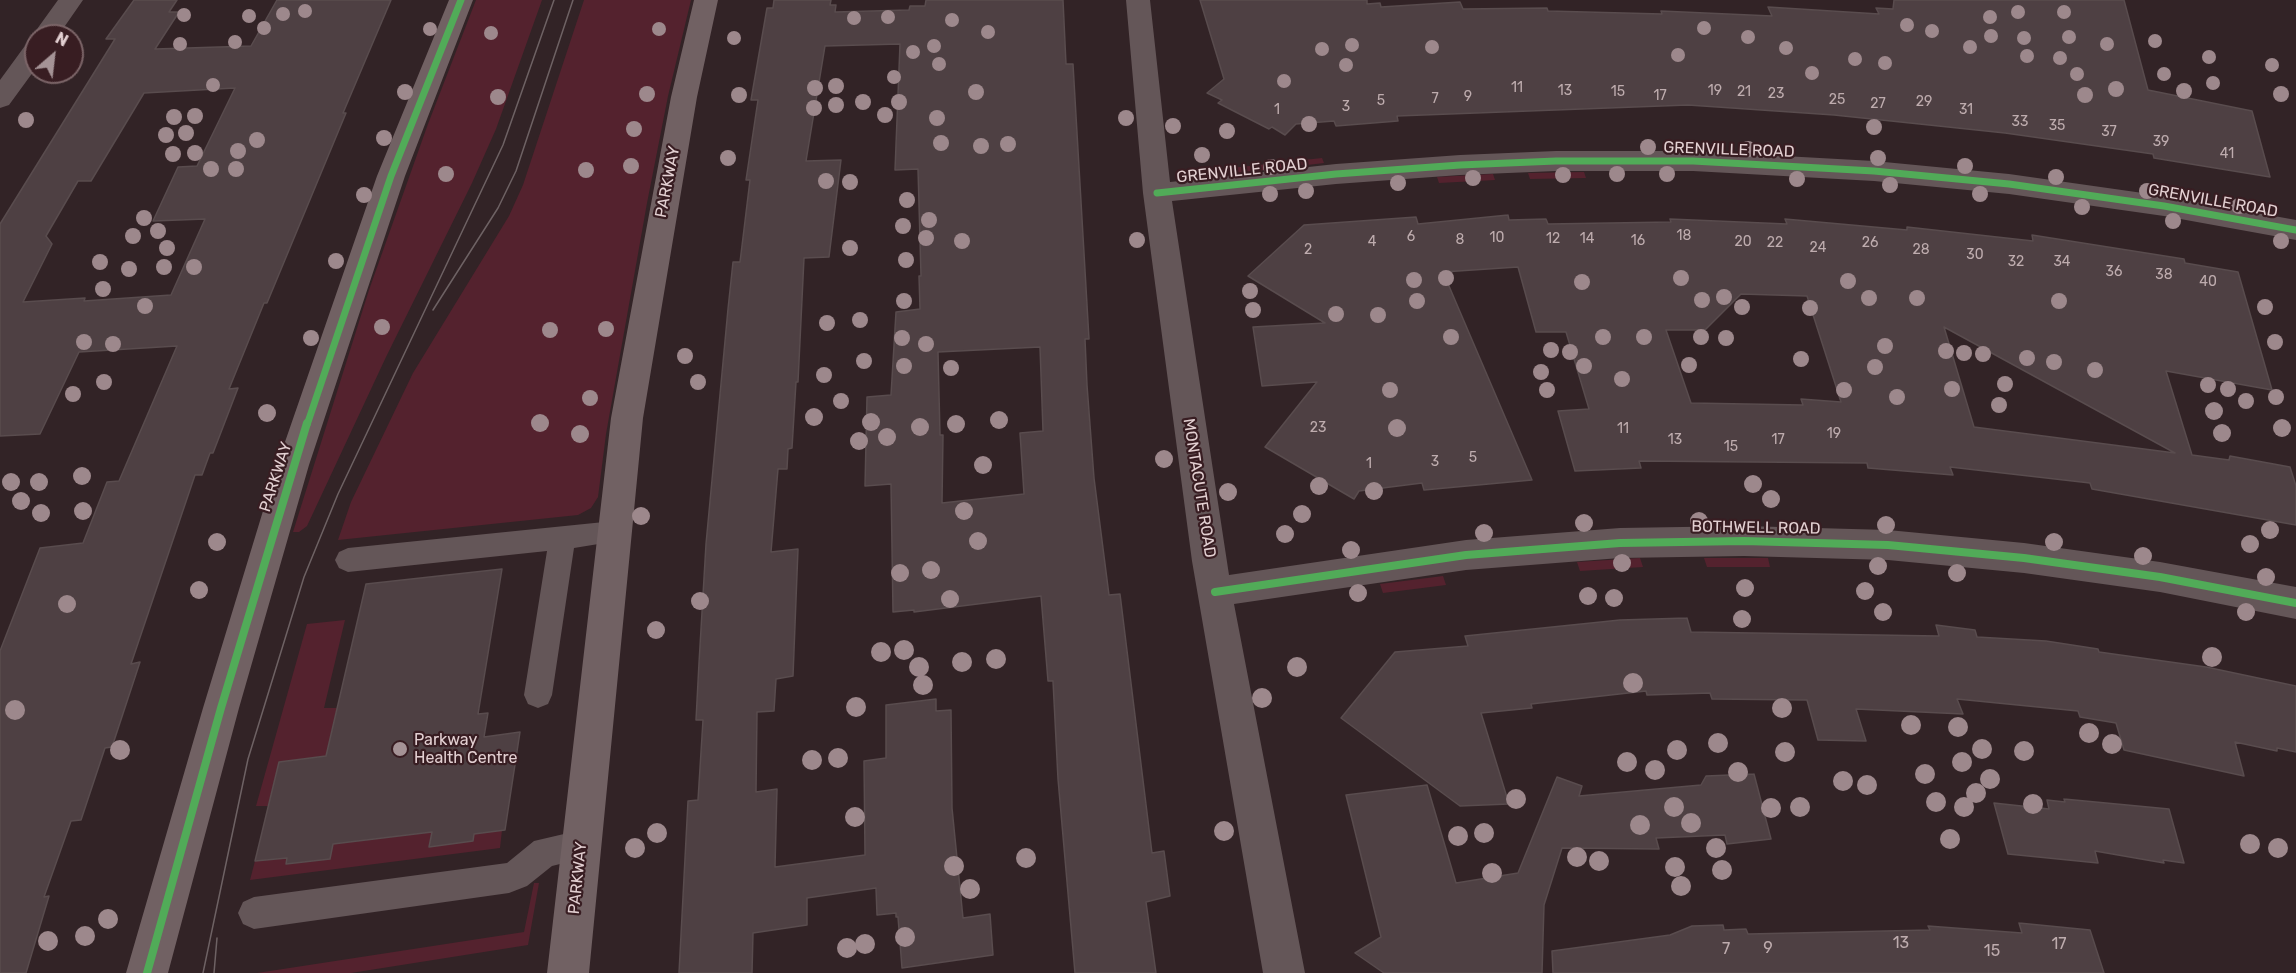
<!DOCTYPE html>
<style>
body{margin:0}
#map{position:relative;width:2296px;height:973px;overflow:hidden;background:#322326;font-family:Rubik,sans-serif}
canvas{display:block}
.north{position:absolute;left:24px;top:24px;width:60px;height:60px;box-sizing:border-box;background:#381d22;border:2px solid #7c6568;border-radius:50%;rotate:28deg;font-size:16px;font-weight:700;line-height:24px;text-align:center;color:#e3d0d2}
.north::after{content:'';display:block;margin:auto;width:21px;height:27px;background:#a59396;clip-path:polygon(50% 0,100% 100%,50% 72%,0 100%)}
</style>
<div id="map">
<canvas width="2296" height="973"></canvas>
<div class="north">N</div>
</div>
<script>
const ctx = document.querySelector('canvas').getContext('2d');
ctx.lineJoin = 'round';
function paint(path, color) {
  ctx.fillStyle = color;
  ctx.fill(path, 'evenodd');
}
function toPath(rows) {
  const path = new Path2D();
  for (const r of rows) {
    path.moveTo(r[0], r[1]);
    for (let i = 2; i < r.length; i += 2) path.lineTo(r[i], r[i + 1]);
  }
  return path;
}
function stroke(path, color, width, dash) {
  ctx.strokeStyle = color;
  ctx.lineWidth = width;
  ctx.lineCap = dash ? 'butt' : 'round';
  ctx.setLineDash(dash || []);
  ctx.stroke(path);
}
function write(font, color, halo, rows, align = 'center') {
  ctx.font = font + ' Rubik,sans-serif';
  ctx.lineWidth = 4.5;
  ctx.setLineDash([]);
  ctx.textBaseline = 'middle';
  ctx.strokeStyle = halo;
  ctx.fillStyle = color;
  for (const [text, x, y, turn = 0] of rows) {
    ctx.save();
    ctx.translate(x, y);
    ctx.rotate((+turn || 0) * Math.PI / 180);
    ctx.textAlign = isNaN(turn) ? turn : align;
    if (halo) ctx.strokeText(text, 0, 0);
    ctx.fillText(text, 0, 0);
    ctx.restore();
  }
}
const green = toPath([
 [476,0,542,0,496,129,472,183,386,357,307,526,299,532,293,532,369,290,428,124],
 [584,0,691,0,668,96,647,203,606,434,598,497,591,508,578,515,338,540,351,502,413,373,509,216,523,185],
 [1322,158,1324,163,1232,174,1231,168],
 [1584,172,1586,178,1530,179,1528,173],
 [1493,174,1495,180,1439,183,1437,177],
 [1640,558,1643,567,1580,571,1577,562],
 [1704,558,1768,558,1770,567,1707,567],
 [1443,576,1446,585,1383,593,1380,584],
 [345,620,324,708,337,708,326,756,279,762,268,806,256,806,307,624],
 [502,830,500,848,250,880,255,861,287,858,286,864,329,859,333,844,432,832,429,846,473,841,474,834],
 [534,883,539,883,528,945,351,973,257,973,524,932]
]);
const building = toPath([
 [134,0,177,0,169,12,179,12,155,49,251,46,277,0,391,0,343,113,346,113,267,303,264,303,229,389,238,388,213,453,210,453,202,475,195,475,131,664,140,662,112,747,105,748,81,820,71,821,44,897,49,896,26,973,0,973,0,651,40,548,83,543,107,482,119,481,177,346,79,352,40,434,0,436,0,224,115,39,106,39,134,0],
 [235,88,197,166,178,167,153,221,205,219,171,295,84,301,85,298,23,302,52,244,46,236,78,181,91,181,144,93,235,88],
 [774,0,831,0,830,5,836,5,835,12,909,10,910,6,925,6,926,0,1063,0,1066,64,1073,64,1089,339,1085,339,1087,385,1094,478,1109,595,1120,594,1152,853,1164,851,1170,896,1146,902,1156,973,1075,973,1058,779,1053,681,1048,681,1041,596,914,612,914,610,893,612,891,484,865,486,867,397,891,395,896,312,920,309,919,276,921,276,918,169,895,170,900,44,825,46,806,161,841,160,829,257,804,258,798,382,796,382,792,448,788,449,787,469,778,469,771,552,798,549,793,676,776,679,774,711,757,712,756,792,777,789,775,867,865,855,864,761,886,758,886,705,936,699,936,711,951,710,952,808,963,918,990,914,993,955,902,968,898,917,896,917,896,913,877,915,876,888,807,898,807,925,753,933,752,973,679,973,688,801,698,800,703,720,696,720,699,663,706,544,728,309,733,262,740,262,750,180,746,180,758,100,751,100,767,8,773,8,774,0],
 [1040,347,1043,431,1020,433,1024,494,942,503,943,435,940,435,938,352,1040,347],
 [1200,0,1367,0,1367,4,1380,3,1381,7,1460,2,1463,9,1547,8,1548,11,1662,14,1661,11,1772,16,1768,7,1879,14,1876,8,1893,9,1894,0,2124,0,2148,90,2252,111,2270,177,2154,158,2153,154,2005,133,1834,115,1688,105,1397,116,1398,121,1336,126,1334,121,1296,124,1285,135,1272,127,1269,129,1218,103,1222,100,1207,93,1224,79,1200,0],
 [1508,215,1509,220,1546,219,1548,224,1671,222,1670,219,1787,224,1785,219,1907,230,1907,227,2033,241,2032,235,2184,259,2185,263,2238,272,2272,390,2166,371,2192,455,2229,460,2230,456,2290,467,2296,486,2296,525,2092,489,2090,483,1950,467,1953,475,1868,468,1867,463,1639,461,1641,468,1575,471,1558,411,1589,409,1566,332,1536,332,1518,267,1443,272,1532,480,1424,490,1422,483,1359,491,1354,499,1265,447,1317,382,1262,386,1253,327,1325,323,1248,276,1304,225,1416,217,1418,224,1508,215],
 [1741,294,1807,296,1841,402,1801,399,1803,405,1691,403,1666,330,1705,330,1741,294],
 [1944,327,2175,453,1974,427,1944,327],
 [502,569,478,714,488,713,484,737,520,732,505,830,474,834,473,841,429,847,432,832,333,844,330,859,286,864,287,858,255,861,279,762,326,756,366,584,502,569],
 [1687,618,1691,632,1939,636,1936,625,1975,630,1977,637,2046,641,2098,649,2099,652,2206,667,2296,686,2296,752,2277,748,2277,751,2235,742,2244,776,2124,750,2116,723,2080,717,2078,711,1957,699,1963,714,1856,709,1866,741,1818,740,1807,700,1712,699,1710,693,1647,695,1646,691,1531,704,1532,708,1481,713,1509,804,1460,806,1341,718,1395,652,1468,646,1465,636,1620,620,1687,618],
 [1754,774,1771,839,1727,844,1725,835,1656,838,1659,849,1562,848,1544,905,1542,973,1384,973,1355,953,1381,937,1346,795,1427,785,1456,883,1518,873,1557,777,1582,786,1579,796,1701,785,1706,776,1754,774],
 [2064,799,2169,809,2184,863,2163,860,2164,863,2095,851,2098,863,2008,854,1994,803,2049,809,2047,800,2065,802,2064,799],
 [2019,923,2090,930,2104,973,1553,973,1552,951,1670,935,1692,926,1723,925,1724,930,1746,929,1748,934,1930,930,1928,926,2022,933,2019,923]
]);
const lane = toPath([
 [614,521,623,524,627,532,623,540,574,548,552,695,548,704,538,708,528,704,524,695,547,551,348,572,339,568,335,560,339,552,348,548,614,521],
 [581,830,592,834,596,845,592,856,552,866,527,886,509,893,254,929,243,924,238,913,243,902,254,897,507,863,534,841,581,830]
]);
const street = toPath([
 [58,0,83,0,58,36,36,36,36,68,9,105,0,108,0,80,27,43,36,41,32,36,58,0],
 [1126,0,1150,0,1170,182,1336,164,1460,155,1556,151,1693,151,1874,161,2009,174,2164,196,2296,220,2296,240,2164,216,2009,194,1874,181,1693,171,1556,171,1460,175,1336,184,1172,201,1229,575,1466,540,1620,528,1744,526,1888,530,2024,543,2160,562,2296,587,2296,619,2160,592,2024,573,1888,560,1744,556,1620,558,1466,570,1234,604,1305,973,1263,973,1192,561,1143,193,1126,0]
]);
const secondary = toPath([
 [449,0,473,0,405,176,309,465,239,708,168,973,126,973,203,708,277,465,377,176,449,0],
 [694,0,718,0,697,97,643,418,589,973,547,973,611,418,671,97,694,0]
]);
const tram = toPath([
 [433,310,498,208,516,171,573,0],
 [203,973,248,759,304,577,338,494,503,145,554,0],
 [214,973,217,938]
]);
const cyclewayFar1 = toPath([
 [1157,193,1336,174,1460,165,1556,161,1693,161,1874,171,2009,184,2164,206,2296,230],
 [307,425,391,176,461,0]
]);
const cycleway = toPath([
 [1215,592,1466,555,1620,543,1744,541,1888,545,2024,558,2160,577,2296,603],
 [147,973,221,708,307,423]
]);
const trees = [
 [305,11,7],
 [2018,12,7],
 [2064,12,7],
 [283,14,7],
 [184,15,7],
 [249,16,7],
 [888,17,7],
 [1990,17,7],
 [854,18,7],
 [952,20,7],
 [1907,25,7],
 [264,28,7],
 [1704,28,7],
 [430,29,7],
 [659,29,7],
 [1932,31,7],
 [988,32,7],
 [491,33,7],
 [1991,36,7],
 [1748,37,7],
 [2069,37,7],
 [734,38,7],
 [2024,38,7],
 [2155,41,7],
 [235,42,7],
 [180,44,7],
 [2107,44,7],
 [1352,45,7],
 [934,46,7],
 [1432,47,7],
 [1970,47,7],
 [1786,48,7],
 [1322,49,7],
 [913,52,7],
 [1678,55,7],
 [2027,56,7],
 [2209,57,7],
 [2060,58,7],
 [1855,59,7],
 [1885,63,7],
 [939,64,7],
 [1346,65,7],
 [2272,65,7],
 [1812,73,7],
 [2077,74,7],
 [2164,74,7],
 [894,77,7],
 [1284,81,7],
 [2213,83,7],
 [213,85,7],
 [836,86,8],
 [815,88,8],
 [2116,89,8],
 [2184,91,8],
 [405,92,8],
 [976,92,8],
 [647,94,8],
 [2281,94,8],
 [739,95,8],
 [2085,95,8],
 [498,97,8],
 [863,102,8],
 [899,102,8],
 [836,105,8],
 [814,108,8],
 [885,115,8],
 [195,116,8],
 [174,117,8],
 [937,118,8],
 [1126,118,8],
 [26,120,8],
 [1309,124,8],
 [1173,126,8],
 [1874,127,8],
 [634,129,8],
 [1227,131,8],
 [186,133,8],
 [166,135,8],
 [384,138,8],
 [257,140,8],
 [941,143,8],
 [1008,144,8],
 [981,146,8],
 [1648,147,8],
 [1748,149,8],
 [238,151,8],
 [195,153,8],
 [173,154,8],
 [1202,155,8],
 [728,158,8],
 [1878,158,8],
 [631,166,8],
 [1965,166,8],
 [1271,167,8],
 [211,169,8],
 [236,169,8],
 [586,170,8],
 [446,174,8],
 [1617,174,8],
 [1667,174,8],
 [1563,175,8],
 [2056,177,8],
 [1473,178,8],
 [1797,179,8],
 [826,181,8],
 [850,182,8],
 [1398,183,8],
 [1890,185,8],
 [1306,191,8],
 [2147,191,8],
 [1270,194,8],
 [1980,194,8],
 [364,195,8],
 [907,200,8],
 [2239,206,8],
 [2082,207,8],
 [144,218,8],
 [929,220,8],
 [2173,221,8],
 [903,226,8],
 [158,231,8],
 [133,236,8],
 [926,238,8],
 [1137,240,8],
 [962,241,8],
 [2281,241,8],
 [167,248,8],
 [850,248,8],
 [906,260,8],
 [336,261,8],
 [100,262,8],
 [164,267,8],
 [194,267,8],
 [129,269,8],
 [1446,278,8],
 [1681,278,8],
 [1414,280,8],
 [1848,281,8],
 [1582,282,8],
 [103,289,8],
 [1250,291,8],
 [1724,297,8],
 [1869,298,8],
 [1917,298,8],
 [1702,300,8],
 [904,301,8],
 [1417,301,8],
 [2059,301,8],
 [145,306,8],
 [1742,307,8],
 [2265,307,8],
 [1810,308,8],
 [1253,310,8],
 [1336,314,8],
 [1378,315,8],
 [860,320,8],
 [827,323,8],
 [382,327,8],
 [606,329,8],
 [550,330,8],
 [1451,337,8],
 [1603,337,8],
 [1644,337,8],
 [1701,337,8],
 [311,338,8],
 [902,338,8],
 [1726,338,8],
 [84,342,8],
 [2275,342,8],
 [113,344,8],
 [926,344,8],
 [1885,346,8],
 [1551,350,8],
 [1946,351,8],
 [1570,352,8],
 [1964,353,8],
 [1983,354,8],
 [685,356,8],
 [2027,358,8],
 [1801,359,8],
 [864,361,8],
 [2054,362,8],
 [1689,365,8],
 [904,366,8],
 [1584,366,8],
 [1875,367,8],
 [951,368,8],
 [2095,370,8],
 [1541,372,8],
 [824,375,8],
 [1622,379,8],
 [104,382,8],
 [698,382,8],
 [2005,384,8],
 [2208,385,8],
 [1952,389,8],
 [2228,389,8],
 [1390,390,8],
 [1547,390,8],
 [1844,390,8],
 [73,394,8],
 [1897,397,8],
 [2276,397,8],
 [590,398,8],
 [841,401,8],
 [2246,401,8],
 [1999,405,8],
 [2214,411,9],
 [267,413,9],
 [814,417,9],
 [999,420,9],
 [871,422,9],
 [540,423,9],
 [956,424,9],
 [920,427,9],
 [1397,428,9],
 [2282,428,9],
 [2222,433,9],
 [580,434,9],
 [887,437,9],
 [859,441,9],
 [1164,459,9],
 [983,465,9],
 [82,476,9],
 [11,482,9],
 [39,482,9],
 [1753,484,9],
 [1319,486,9],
 [1374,491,9],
 [1228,492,9],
 [1771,499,9],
 [21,501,9],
 [83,511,9],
 [964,511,9],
 [41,513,9],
 [1302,514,9],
 [641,516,9],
 [1699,521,9],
 [1584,523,9],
 [1886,525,9],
 [2270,530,9],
 [1484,533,9],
 [1285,534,9],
 [978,541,9],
 [217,542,9],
 [2054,542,9],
 [2250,544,9],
 [1351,550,9],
 [2143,556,9],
 [1622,563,9],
 [1878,566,9],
 [931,570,9],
 [900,573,9],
 [1957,573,9],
 [2266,577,9],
 [1745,588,9],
 [199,590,9],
 [1865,591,9],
 [1358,593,9],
 [1588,596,9],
 [1614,598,9],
 [950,599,9],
 [700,601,9],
 [67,604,9],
 [1883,612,9],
 [2246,612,9],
 [1742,619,9],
 [656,630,9],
 [904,650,10],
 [881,652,10],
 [2212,657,10],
 [996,659,10],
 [962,662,10],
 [919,667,10],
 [1297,667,10],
 [1633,683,10],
 [923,685,10],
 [1262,698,10],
 [856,707,10],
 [1782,708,10],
 [15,710,10],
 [1911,725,10],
 [1958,727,10],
 [2089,733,10],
 [1718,743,10],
 [2112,744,10],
 [1982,749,10],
 [120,750,10],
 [1677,750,10],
 [2024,751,10],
 [1785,752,10],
 [838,758,10],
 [812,760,10],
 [1627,762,10],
 [1962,762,10],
 [1655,770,10],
 [1738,772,10],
 [1925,774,10],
 [1990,779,10],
 [1843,781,10],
 [1867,785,10],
 [1976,793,10],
 [1516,799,10],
 [1936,802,10],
 [2033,804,10],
 [1674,807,10],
 [1800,807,10],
 [1964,807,10],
 [1771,808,10],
 [855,817,10],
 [1691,823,10],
 [1640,825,10],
 [1224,831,10],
 [657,833,10],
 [1484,833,10],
 [1458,836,10],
 [1950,839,10],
 [2250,844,10],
 [635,848,10],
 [1716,848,10],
 [2278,848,10],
 [1577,857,10],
 [1026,858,10],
 [1599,861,10],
 [954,866,10],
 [1675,867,10],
 [1722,870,10],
 [1492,873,10],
 [1681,886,10],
 [970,889,10],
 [108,919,10],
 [85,936,10],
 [905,937,10],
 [48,941,10],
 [865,944,10],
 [847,948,10]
];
const markers = [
 [400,749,8,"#a59396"]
];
const numberNames = [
 ["11",1517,88],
 ["13",1565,91],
 ["19",1715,91],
 ["15",1618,92],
 ["21",1744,92],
 ["23",1776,94],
 ["17",1660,96],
 ["9",1468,97],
 ["7",1435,99],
 ["25",1837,100],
 ["5",1381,101],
 ["29",1924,102],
 ["27",1878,104],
 ["3",1346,107],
 ["1",1277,110],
 ["31",1966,110],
 ["33",2020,122],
 ["35",2057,126],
 ["37",2109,132],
 ["39",2161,142],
 ["41",2227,154],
 ["18",1684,236],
 ["6",1411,237],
 ["10",1497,238],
 ["12",1553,239],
 ["14",1587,239],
 ["8",1460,240],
 ["16",1638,241],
 ["4",1372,242],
 ["20",1743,242],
 ["22",1775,243],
 ["26",1870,243],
 ["24",1818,248],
 ["2",1308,250],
 ["28",1921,250],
 ["30",1975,255],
 ["32",2016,262],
 ["34",2062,262],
 ["36",2114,272],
 ["38",2164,275],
 ["40",2208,282],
 ["23",1318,428],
 ["11",1623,429],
 ["19",1834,434],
 ["13",1675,440],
 ["17",1778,440],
 ["15",1731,447],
 ["5",1473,458],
 ["3",1435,462],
 ["1",1369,464]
];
const streetNames = [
 ["GRENVILLE ROAD",1729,150,2],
 ["GRENVILLE ROAD",1242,171,-6],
 ["PARKWAY",668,182,-79],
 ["GRENVILLE ROAD",2213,201,10],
 ["PARKWAY",276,477,-72],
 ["MONTACUTE ROAD",1199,488,81],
 ["BOTHWELL ROAD",1756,528,1],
 ["PARKWAY",578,878,-84]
];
const poiNames = [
 ["Parkway",414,740],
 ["Health Centre",414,758]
];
const nearNumbernames = [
 ["13",1901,943],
 ["17",2059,944],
 ["9",1768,948],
 ["7",1726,949],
 ["15",1992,951]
];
paint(green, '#54222e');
paint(building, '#4e4043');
stroke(building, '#594c4e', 1.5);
paint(lane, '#645658');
paint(street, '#645658');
paint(secondary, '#716163');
stroke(tram, '#6e6264', 1.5);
stroke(cyclewayFar1, '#51ab58', 7);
stroke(cycleway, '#51ab58', 8);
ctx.fillStyle = '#9d888c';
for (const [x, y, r] of trees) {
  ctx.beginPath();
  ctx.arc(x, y, r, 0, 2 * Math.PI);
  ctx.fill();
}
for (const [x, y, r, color] of markers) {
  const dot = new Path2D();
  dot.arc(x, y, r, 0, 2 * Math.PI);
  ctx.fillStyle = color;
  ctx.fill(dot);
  stroke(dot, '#381d22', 2);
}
write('14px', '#beacae', null, numberNames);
write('16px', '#e3d0d2', '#381d22', streetNames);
write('16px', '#e3d0d2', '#381d22', poiNames, 'left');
write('16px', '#beacae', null, nearNumbernames);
</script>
